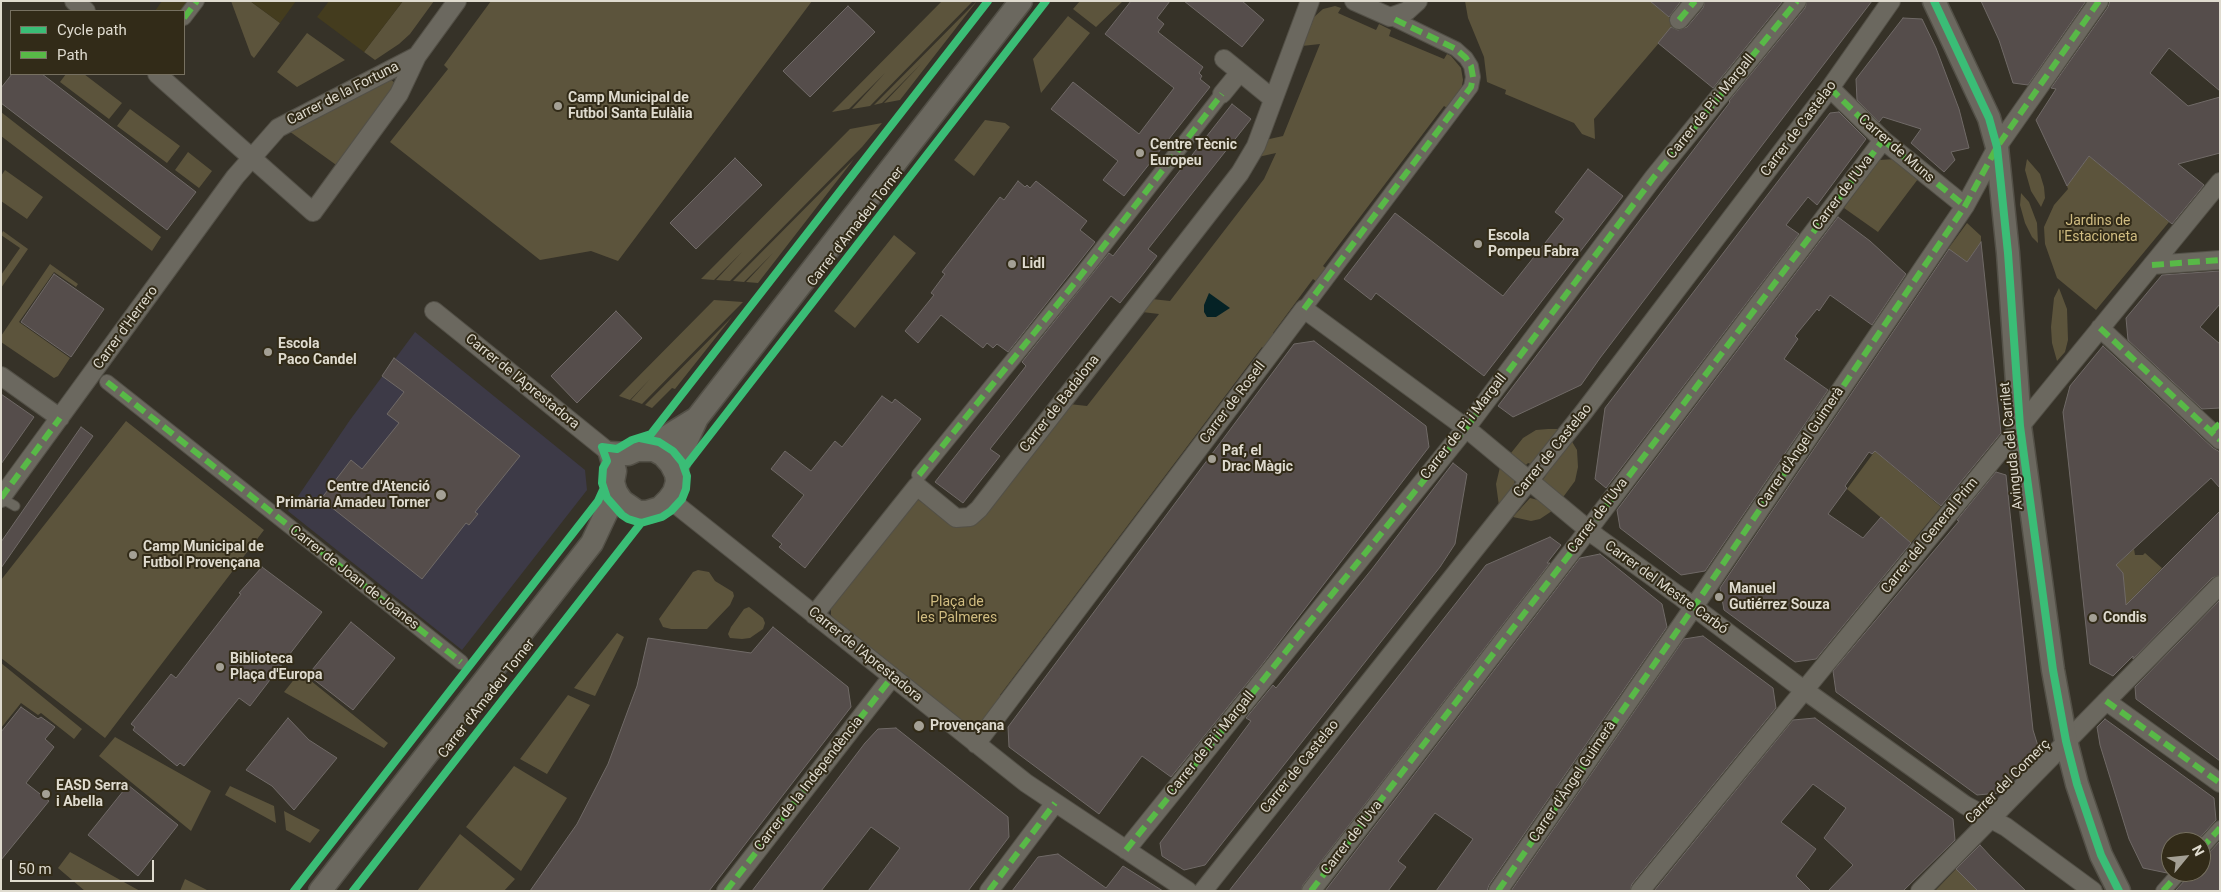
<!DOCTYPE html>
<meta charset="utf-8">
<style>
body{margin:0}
#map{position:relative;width:2221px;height:892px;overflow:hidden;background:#363228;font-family:Roboto,sans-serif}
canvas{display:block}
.frame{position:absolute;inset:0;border:2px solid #dfdbcf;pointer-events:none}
.legend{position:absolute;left:10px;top:10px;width:175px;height:65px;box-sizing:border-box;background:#322b18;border:1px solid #777161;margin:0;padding:6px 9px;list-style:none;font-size:15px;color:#dfdbcf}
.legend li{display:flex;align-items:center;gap:10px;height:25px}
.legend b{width:25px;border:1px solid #777161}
.north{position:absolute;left:2161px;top:832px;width:50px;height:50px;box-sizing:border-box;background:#322b18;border:1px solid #777161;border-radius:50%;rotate:62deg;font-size:14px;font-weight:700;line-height:20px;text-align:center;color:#dfdbcf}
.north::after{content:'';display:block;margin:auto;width:18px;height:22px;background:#a4a095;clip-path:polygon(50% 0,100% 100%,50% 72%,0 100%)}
.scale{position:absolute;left:10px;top:860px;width:144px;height:22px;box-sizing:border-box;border:2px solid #dfdbcf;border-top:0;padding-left:6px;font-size:15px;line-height:18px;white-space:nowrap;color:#dfdbcf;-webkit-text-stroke:4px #322b18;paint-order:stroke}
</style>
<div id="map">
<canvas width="2221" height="892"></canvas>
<div class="frame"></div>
<ul class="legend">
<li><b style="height:6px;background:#3abd76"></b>Cycle path</li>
<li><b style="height:6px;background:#58b947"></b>Path</li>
</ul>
<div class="north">N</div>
<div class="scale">50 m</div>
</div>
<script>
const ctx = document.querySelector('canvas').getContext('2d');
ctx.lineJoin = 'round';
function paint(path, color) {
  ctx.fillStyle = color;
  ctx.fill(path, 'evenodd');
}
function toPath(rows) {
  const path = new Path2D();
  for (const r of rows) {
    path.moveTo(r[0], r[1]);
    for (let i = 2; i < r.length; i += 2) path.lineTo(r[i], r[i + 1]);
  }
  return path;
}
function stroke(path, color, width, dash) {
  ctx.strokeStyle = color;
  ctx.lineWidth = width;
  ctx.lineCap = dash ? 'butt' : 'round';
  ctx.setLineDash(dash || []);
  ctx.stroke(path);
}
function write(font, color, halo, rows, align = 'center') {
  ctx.font = font + ' Roboto,sans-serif';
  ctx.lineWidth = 4;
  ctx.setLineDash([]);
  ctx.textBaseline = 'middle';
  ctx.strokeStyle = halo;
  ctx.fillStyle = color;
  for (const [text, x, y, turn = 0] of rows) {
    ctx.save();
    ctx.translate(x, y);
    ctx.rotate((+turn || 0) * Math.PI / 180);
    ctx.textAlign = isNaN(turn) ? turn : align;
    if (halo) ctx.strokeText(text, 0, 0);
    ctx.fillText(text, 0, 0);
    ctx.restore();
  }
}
const medical = toPath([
 [415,332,585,470,587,490,462,650,288,511,350,420]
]);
const green = toPath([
 [231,1,250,1,280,23,254,58,251,55],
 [403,1,434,1,410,34,399,44,375,60,364,52],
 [491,1,812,1,618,261,591,251,540,260,390,142,448,69,444,65],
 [942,1,973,1,870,106,852,109,885,73,849,109,832,112],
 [977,1,900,100,884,103,921,64,882,103,874,105],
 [1080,1,1123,1,1096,27,1073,9],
 [1465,1,1650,1,1676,23,1594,119,1595,139,1582,134,1574,123,1505,94,1506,90,1487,82,1484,57,1468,18],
 [1335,6,1341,8,1338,13,1376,30,1379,24,1391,30,1389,36,1444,59,1447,54,1451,56,1461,68,1463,80,1461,91,1449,109,1444,106,1323,266,1327,269,1317,282,1313,279,1273,333,1277,337,1267,350,1262,347,1000,695,1005,698,979,728,968,726,834,619,831,615,831,608,917,499,954,524,1069,404,1087,406,1159,314,1142,312,1152,299,1170,301,1264,179,1276,153,1258,157,1265,140,1283,136,1320,44,1302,46,1313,18,1323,9],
 [1068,16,1090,33,1041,93,1033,59],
 [307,33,345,60,297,87,277,72],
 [66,74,84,74,122,103,109,119,60,82],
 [389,78,396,84,339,167,289,131],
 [130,109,180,146,167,163,117,126],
 [1,112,161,237,152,251,1,136],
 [985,120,1005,123,1010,127,974,176,954,160],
 [882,123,862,147,730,281,716,280,742,252,714,280,701,279,850,129],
 [188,152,212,171,199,188,175,170],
 [2089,156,2169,222,2096,310,2057,278,2045,244,2044,227,2054,205,2068,189,2067,186],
 [854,159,758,283,746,282,773,253,744,282,733,281],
 [1896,159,1918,179,1878,232,1844,208,1879,160],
 [2027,159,2040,174,2044,187,2045,198,2041,207,2031,191,2025,170],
 [5,170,43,197,27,219,1,201,1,176],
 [2021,193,2029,202,2037,223,2038,243,2032,237,2025,223,2020,205],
 [1967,223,1981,236,1981,242,1967,262,1948,249],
 [3,231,28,249,1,288,1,275,20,248,1,235],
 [894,235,916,253,855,328,834,311],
 [50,264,78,284,76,287,54,272,19,322,70,358,58,376,54,378,1,342,1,336],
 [2059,288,2067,309,2068,340,2065,352,2057,361,2052,343,2051,327,2054,298],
 [714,300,743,302,642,404,631,400,650,379,630,400,619,396],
 [732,317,675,389,672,388,652,408,645,405],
 [126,421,264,530,105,738,1,658,1,580],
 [1548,429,1558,429,1531,464,1528,463,1526,465,1511,453,1523,438,1536,430],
 [1571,440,1577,450,1578,467,1575,481,1561,500,1542,481],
 [1875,451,1941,507,1911,543,1847,489],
 [1500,467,1516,480,1514,482,1516,484,1499,506,1496,484],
 [1530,498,1538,500,1552,511,1540,519,1531,521,1513,517],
 [2134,549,2135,555,2143,555,2145,553,2162,568,2121,610,2113,609,2125,596,2123,573,2116,565],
 [698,570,709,572,715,581,733,592,734,596,730,605,707,629,671,629,663,627,659,619,693,572],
 [749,607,763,618,765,623,763,629,750,638,742,639,730,638,728,634,731,627,744,609],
 [617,633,624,637,595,696,574,688],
 [1,663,82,729,74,739,41,713,38,715,21,703,1,728],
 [300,672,388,743,384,748,284,692],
 [568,695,590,705,547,774,520,759],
 [115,737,211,791,191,831,99,756],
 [514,766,567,798,521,871,466,827],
 [230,786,274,806,276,823,225,795],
 [284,811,320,830,310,843,286,830],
 [460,834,515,879,504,891,417,891],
 [70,852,140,891,85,891,58,868],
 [1956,869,1978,891,1935,891],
 [185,879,209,891,180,891]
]);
const sand = toPath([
 [162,1,188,1,180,11,155,11],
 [250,1,296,1,280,23],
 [329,1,403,1,364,52,317,17]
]);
const water = toPath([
 [1209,293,1230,308,1216,317,1207,317,1204,312,1204,305]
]);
const building = toPath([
 [1131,1,1170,1,1157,18,1164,24,1158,32,1203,67,1199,73,1202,76,1200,79,1210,87,1124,196,1103,180,1118,161,1051,109,1073,82,1139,134,1174,88,1105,34,1131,1],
 [1184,1,1242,1,1264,20,1242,47,1184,1],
 [1650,1,1681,1,1669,17,1650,1],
 [1705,1,1783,1,1713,88,1658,43,1671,27,1678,30,1687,27,1703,8,1705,1],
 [1807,1,1872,1,1600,358,1581,385,1513,417,1498,406,1730,102,1729,101,1805,8,1807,1],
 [1981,1,2086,1,2028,85,2013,83,1999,40,1981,1],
 [2110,1,2220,1,2220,91,2169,48,2150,73,2188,106,2220,97,2220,153,2178,164,2204,185,2172,224,2089,156,2067,186,2036,120,2056,89,2051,88,2108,7,2110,1],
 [848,6,875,32,810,97,783,71,848,6],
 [1903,18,1922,19,1936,48,1959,109,1969,148,1951,152,1955,160,1944,172,1911,143,1921,129,1883,117,1879,122,1857,100,1856,79,1903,18],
 [12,74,42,74,196,192,167,230,1,103,1,88,12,74],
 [1232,104,1251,119,1148,249,1157,256,1144,273,1120,303,1111,296,990,449,1000,456,963,503,935,482,1026,366,1022,362,1109,253,1113,256,1232,104],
 [1839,112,1866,139,1817,205,1808,197,1786,225,1799,234,1606,488,1595,479,1605,408,1830,113,1839,112],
 [735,158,762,185,696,249,670,223,735,158],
 [1588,169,1623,196,1484,376,1376,293,1371,300,1344,279,1395,213,1503,296,1564,219,1555,212,1588,169],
 [1018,181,1025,187,1027,185,1030,188,1036,181,1087,221,1080,230,1095,242,1008,352,997,344,993,348,987,343,983,348,941,315,918,343,905,331,934,295,931,293,945,274,942,272,1000,197,1004,200,1018,181],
 [1838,217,1870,241,1906,274,1872,325,1830,295,1819,311,1817,309,1795,336,1798,339,1784,359,1828,390,1705,571,1681,575,1620,528,1617,510,1838,217],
 [1981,242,2001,433,1941,506,1875,451,1872,454,1869,452,1845,486,1847,488,1828,514,1863,538,1881,517,1911,543,1816,659,1795,662,1724,610,1720,588,1949,249,1967,262,1981,242],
 [2220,271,2220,304,2200,327,2220,344,2220,408,2202,409,2128,340,2126,318,2162,275,2220,271],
 [54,274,104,309,71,357,21,322,54,274],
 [616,311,642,338,577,403,551,376,616,311],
 [1314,341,1426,426,1429,447,1261,666,1171,777,1142,756,1099,814,1009,747,1008,727,1294,344,1314,341],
 [2103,346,2213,448,2220,452,2220,488,2211,478,2116,565,2123,573,2126,605,2220,511,2220,575,2212,578,2133,659,2133,656,2113,676,2090,664,2063,412,2070,386,2103,346],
 [394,358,520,456,475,512,478,514,469,525,466,523,422,579,321,499,351,460,362,469,399,423,387,414,404,392,382,376,394,358],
 [1,394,34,417,1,464,1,394],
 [882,396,892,403,895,399,921,419,805,568,779,547,782,544,772,536,804,495,771,469,785,451,811,471,835,441,842,447,882,396],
 [81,427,93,436,1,568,1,542,81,427],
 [1453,463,1467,474,1455,544,1440,567,1205,865,1184,870,1162,856,1160,843,1251,721,1246,718,1273,685,1276,688,1372,569,1453,463],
 [1996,472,2006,475,2033,730,2038,746,2036,755,1999,793,1977,795,1836,692,1833,671,1959,521,1957,520,1996,472],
 [1550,537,1561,545,1547,563,1550,563,1303,885,1301,891,1229,891,1486,565,1550,537],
 [1600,554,1662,604,1667,627,1489,885,1487,891,1436,891,1473,839,1435,813,1398,861,1406,867,1388,891,1325,891,1580,558,1600,554],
 [262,567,322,612,250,706,239,698,184,766,180,763,177,766,133,730,135,727,131,724,171,674,176,678,241,594,239,593,262,567],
 [2220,600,2220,761,2136,699,2135,687,2220,600],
 [351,622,395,658,353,710,308,675,351,622],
 [773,627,848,687,851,707,709,891,530,891,577,824,608,764,637,686,648,638,751,653,773,627],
 [1703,636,1773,688,1776,708,1632,884,1630,891,1511,891,1684,639,1703,636],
 [21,707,38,719,41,717,55,727,45,739,54,747,26,783,49,801,1,860,1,732,21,707],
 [288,718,309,740,337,758,294,810,272,786,246,770,288,718],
 [1815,718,1953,819,1955,840,1903,891,1828,891,1853,865,1824,838,1846,808,1813,784,1781,822,1816,849,1796,876,1811,891,1654,891,1793,720,1815,718],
 [2105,719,2214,798,2216,820,2196,842,2171,842,2171,869,2167,873,2143,868,2129,839,2100,745,2097,727,2105,719],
 [896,728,1008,817,1009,837,968,891,868,891,900,848,871,827,821,891,752,891,865,743,878,729,896,728],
 [128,785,178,825,138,876,88,835,128,785],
 [2220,841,2220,891,2175,891,2187,878,2189,872,2201,872,2201,858,2207,855,2220,841],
 [1980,845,1992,858,2026,891,1978,891,1956,869,1980,845],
 [1058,854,1106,888,1123,866,1163,891,1012,891,1038,857,1058,854]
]);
const service = toPath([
 [1,498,15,506]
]);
const pedestrian = toPath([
 [184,18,197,1],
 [1304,309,1471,87,1473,77,1471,66,1466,58,1456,49,1390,17],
 [107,382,461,662],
 [919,475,1078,279,1222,94],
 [2201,849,2220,828],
 [2163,891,2180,872]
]);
const minor = toPath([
 [74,1,86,11],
 [1354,1,1390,17,1407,11,1418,1],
 [1679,20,1695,1],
 [1224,59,1240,72],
 [157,74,313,212,399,94,417,56,457,1],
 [1830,88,1883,140,1965,206],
 [1222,94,1240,72,1273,99],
 [2152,265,2220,260],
 [434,311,610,453],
 [2100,328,2220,440],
 [1,376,60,418],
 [1,498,235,177,278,128,417,56],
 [669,499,1026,783,1188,891],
 [814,615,917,486,956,518,970,517,979,509,1240,173,1256,146,1310,1],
 [2106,701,2220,783],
 [976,744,1304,309,1466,428,1597,537,1682,598,1793,682,1965,805,2006,827,2093,891],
 [1126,850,1466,428,1654,177,1797,1],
 [726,891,892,677],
 [989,891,1055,803],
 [1203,891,1583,413,1830,88,1891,1],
 [1311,891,1579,542,1883,140],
 [1498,891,1704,592,1965,206,1997,147,2099,1],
 [1640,891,2220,182],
 [1920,891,2220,585]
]);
const tertiary = toPath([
 [1934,1,1989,118,1997,147,2008,253,2020,426,2053,670,2066,741,2077,784,2101,855,2119,891],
 [637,450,654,450,663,455,671,464,676,474,677,482,674,492,669,499,660,508,647,512,638,512,622,501,616,492,613,482,615,471,610,453,628,454,637,450],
 [645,450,697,418],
 [676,474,681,453,697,418,1021,1],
 [320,891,592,543,616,492]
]);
const quiet = toPath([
 [184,18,197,1],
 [1679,20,1695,1],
 [1830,88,1883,140,1965,206],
 [2152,265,2220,260],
 [1304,309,1471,87,1473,77,1471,66,1466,58,1456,49,1390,17],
 [2100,328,2220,440],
 [107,382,461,662],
 [2211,432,2220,423],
 [919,475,1078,279,1222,94],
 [1,498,60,418],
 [2106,701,2220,783],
 [2201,849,2220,828],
 [1126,850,1466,428,1654,177,1797,1],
 [726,891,892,677],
 [989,891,1055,803],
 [1311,891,1579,542,1883,140],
 [1498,891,1704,592,1965,206,1997,147,2099,1],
 [2163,891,2180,872]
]);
const cycleway = toPath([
 [1934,1,1989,118,1997,147,2008,253,2020,426,2053,670,2066,741,2077,784,2101,855,2119,891],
 [640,438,659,442,673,451,682,462,687,476,686,489,682,499,671,511,662,517,641,523,628,519,622,515,607,498,602,483,603,468,607,461,602,447,617,449,632,440,651,434,988,1],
 [685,467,1046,1],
 [294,891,598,501,603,490],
 [353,891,641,523]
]);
const markers = [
 [558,106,5,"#a4a095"],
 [1140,153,5,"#a4a095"],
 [1478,244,5,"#a4a095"],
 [1012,264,5,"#a4a095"],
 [268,352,5,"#a4a095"],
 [1212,459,5,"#a4a095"],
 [441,495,6,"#a4a095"],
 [133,555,5,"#a4a095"],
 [1719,597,5,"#a4a095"],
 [2093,618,5,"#a4a095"],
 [220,667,5,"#a4a095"],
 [919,726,6,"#a4a095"],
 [46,794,5,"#a4a095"]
];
const streetNames = [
 ["Carrer de la Fortuna",343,94,-27],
 ["Carrer de Pi i Margall",1711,107,-51],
 ["Carrer de Castelao",1799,129,-53],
 ["Carrer de Muns",1896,149,41],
 ["Carrer de l'Uva",1843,193,-53],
 ["Carrer d'Amadeu Torner",856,227,-52],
 ["Carrer d'Herrero",126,328,-54],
 ["Carrer de l'Aprestadora",522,382,39],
 ["Carrer de Rosell",1233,403,-53],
 ["Carrer de Badalona",1060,404,-52],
 ["Carrer de Pi i Margall",1464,427,-52],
 ["Avinguda del Carrilet",2012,446,-96],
 ["Carrer d'Àngel Guimerà",1801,448,-56],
 ["Carrer de Castelao",1553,451,-51],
 ["Carrer de l'Uva",1598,516,-53],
 ["Carrer del General Prim",1930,536,-51],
 ["Carrer de Joan de Joanes",354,578,38],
 ["Carrer del Mestre Carbó",1666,588,36],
 ["Carrer de l'Aprestadora",865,655,39],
 ["Carrer d'Amadeu Torner",487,699,-52],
 ["Carrer de Pi i Margall",1211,744,-51],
 ["Carrer de Castelao",1300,767,-51],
 ["Carrer d'Àngel Guimerà",1573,782,-56],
 ["Carrer del Comerç",2008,782,-45],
 ["Carrer de la Independència",809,784,-52],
 ["Carrer de l'Uva",1352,838,-52]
];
const poiNames = [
 ["Camp Municipal de",568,98],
 ["Futbol Santa Eulàlia",568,114],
 ["Centre Tècnic",1150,145],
 ["Europeu",1150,161],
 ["Escola",1488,236],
 ["Pompeu Fabra",1488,252],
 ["Lidl",1022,264],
 ["Escola",278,344],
 ["Paco Candel",278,360],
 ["Paf, el",1222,451],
 ["Drac Màgic",1222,467],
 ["Centre d'Atenció",430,487,"right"],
 ["Primària Amadeu Torner",430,503,"right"],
 ["Camp Municipal de",143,547],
 ["Futbol Provençana",143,563],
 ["Manuel",1729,589],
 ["Gutiérrez Souza",1729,605],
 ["Condis",2103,618],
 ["Biblioteca",230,659],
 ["Plaça d'Europa",230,675],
 ["Provençana",930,726],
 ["EASD Serra",56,786],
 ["i Abella",56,802]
];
const parkNames = [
 ["Jardins de",2098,221],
 ["l'Estacioneta",2098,237],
 ["Plaça de",957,602],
 ["les Palmeres",957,618]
];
paint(medical, '#3d3a47');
paint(green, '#5c543c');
paint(sand, '#443c1e');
paint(water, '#052225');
paint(building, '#554d4b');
stroke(building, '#706a67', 1);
stroke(service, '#535047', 11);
stroke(pedestrian, '#535047', 16);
stroke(minor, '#535047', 20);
stroke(tertiary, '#535047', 25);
stroke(service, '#6b685f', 9);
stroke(pedestrian, '#6b685f', 14);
stroke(minor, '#6b685f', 18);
stroke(tertiary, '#6b685f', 22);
stroke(quiet, '#58b947', 6, [12, 6]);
stroke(cycleway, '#3abd76', 8);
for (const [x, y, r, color] of markers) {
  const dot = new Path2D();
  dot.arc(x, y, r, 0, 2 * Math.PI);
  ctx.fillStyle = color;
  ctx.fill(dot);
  stroke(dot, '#322b18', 2);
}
write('14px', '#dfdbcf', '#322b18', streetNames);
write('bold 14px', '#dfdbcf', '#322b18', poiNames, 'left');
write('14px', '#d1bd82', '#322b18', parkNames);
</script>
